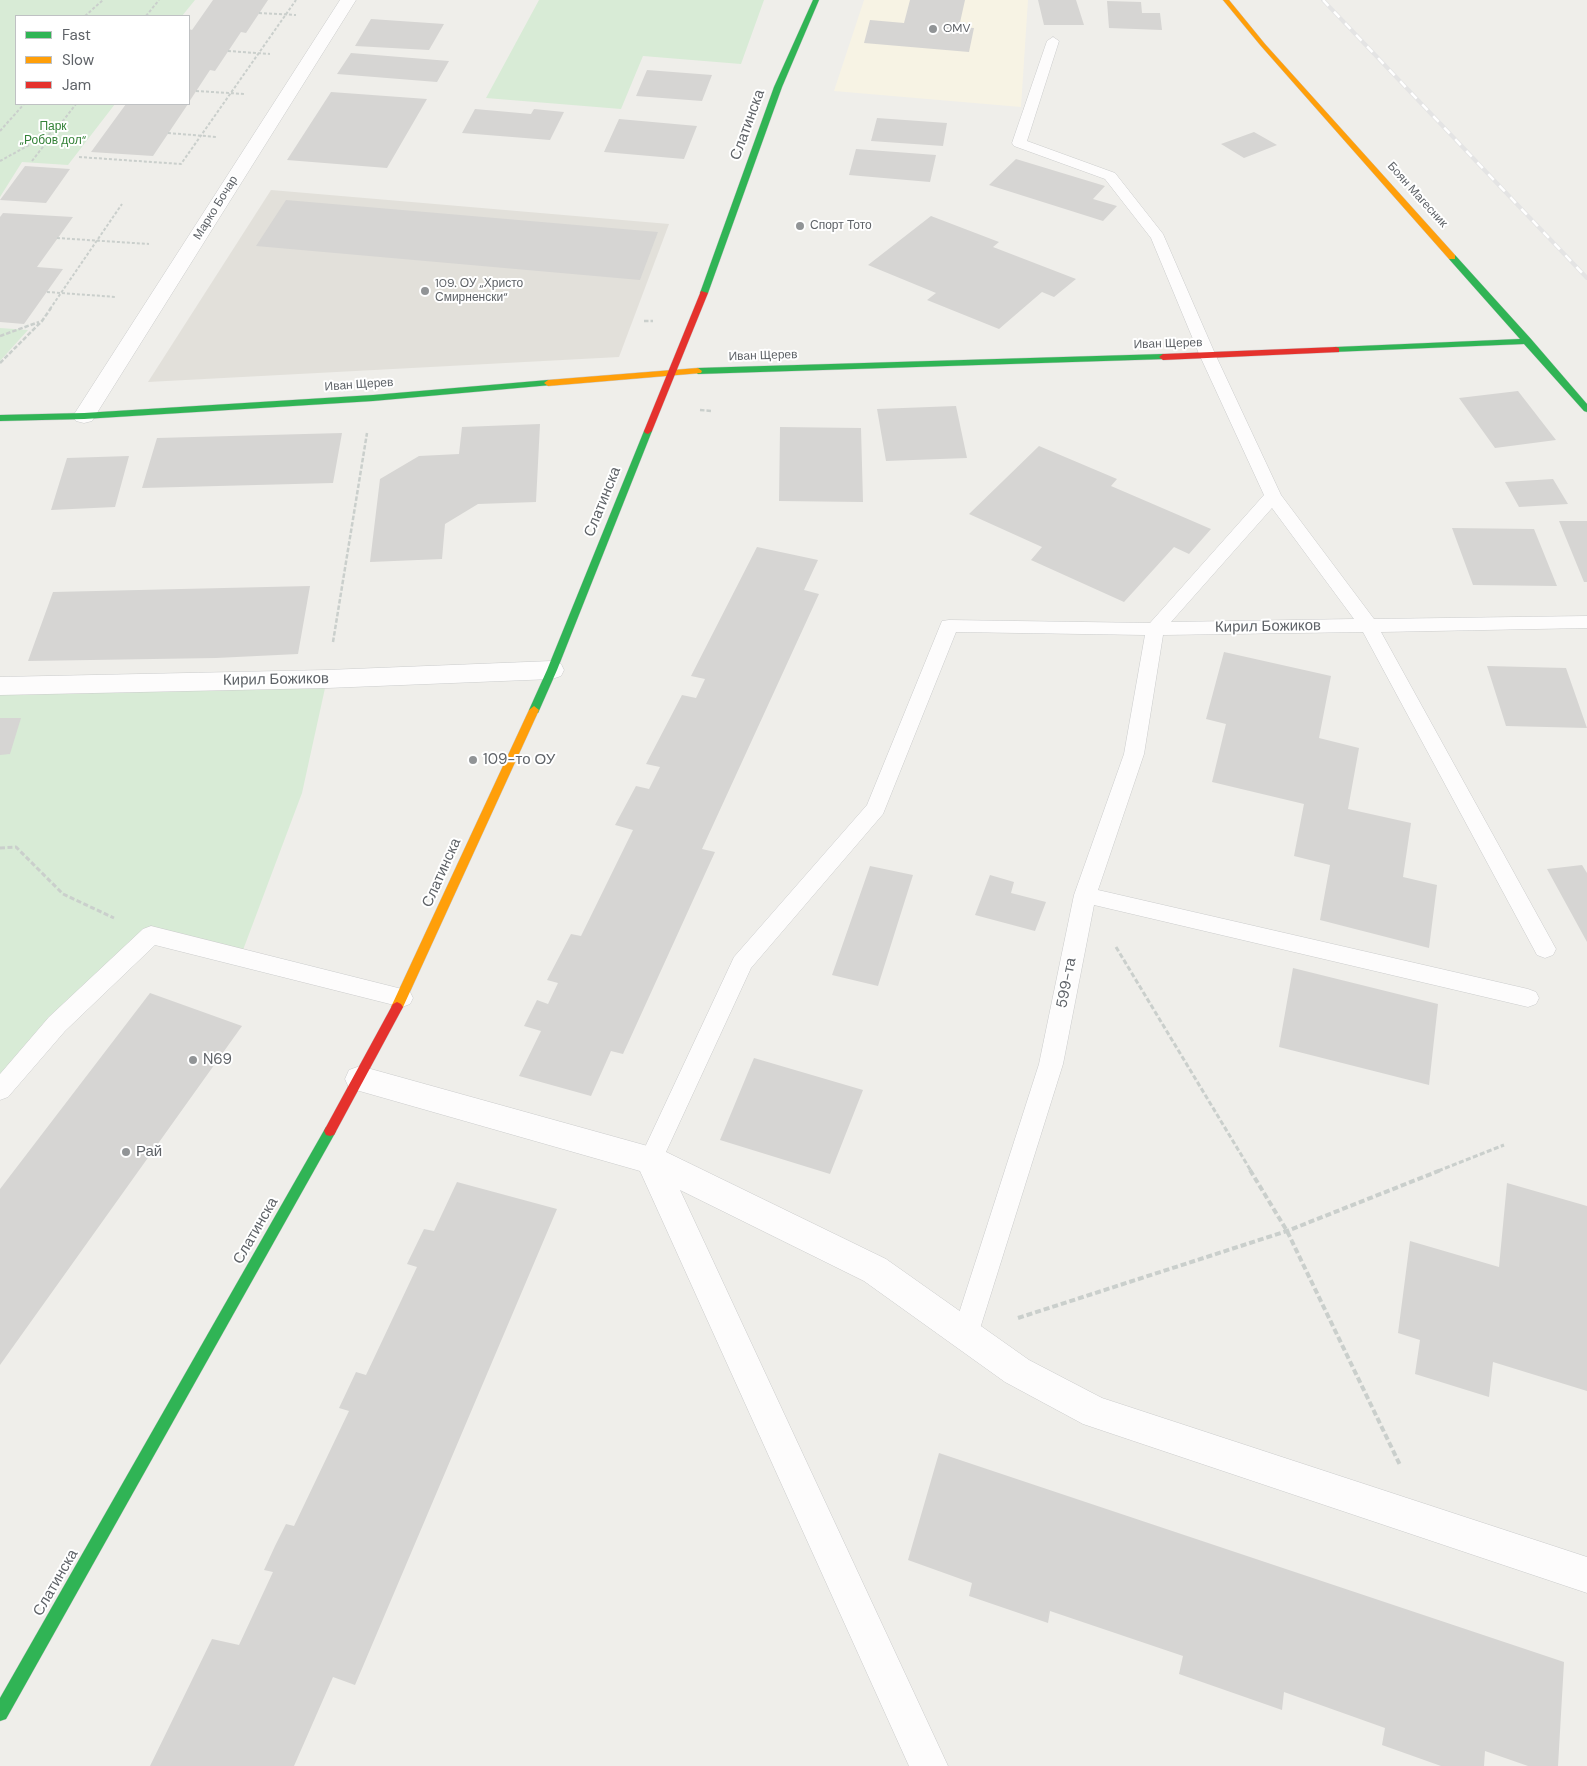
<!DOCTYPE html>
<meta charset="utf-8">
<style>
body{margin:0}
#map{position:relative;width:1587px;height:1766px;overflow:hidden;background:#efeeea;font-family:"DM Sans",sans-serif}
canvas{display:block}
.legend{position:absolute;left:15px;top:15px;width:175px;height:90px;box-sizing:border-box;background:#fff;border:1px solid #bfc1c3;margin:0;padding:6px 9px;list-style:none;font-size:15px;color:#5f6368}
.legend li{display:flex;align-items:center;gap:10px;height:25px}
.legend b{width:25px;border:1px solid #bfc1c3}
</style>
<div id="map">
<canvas width="1587" height="1766"></canvas>
<ul class="legend">
<li><b style="height:6px;background:#30b455"></b>Fast</li>
<li><b style="height:6px;background:#ff9f0a"></b>Slow</li>
<li><b style="height:6px;background:#e5322d"></b>Jam</li>
</ul>
</div>
<script>
const ctx = document.querySelector('canvas').getContext('2d');
ctx.lineJoin = 'round';
function paint(path, color) {
  ctx.fillStyle = color;
  ctx.fill(path, 'evenodd');
}
function toPath(rows) {
  const path = new Path2D();
  for (const r of rows) {
    path.moveTo(r[0], r[1]);
    for (let i = 2; i < r.length; i += 2) path.lineTo(r[i], r[i + 1]);
  }
  return path;
}
function stroke(path, color, width, dash) {
  ctx.strokeStyle = color;
  ctx.lineWidth = width;
  ctx.lineCap = dash ? 'butt' : 'round';
  ctx.setLineDash(dash || []);
  ctx.stroke(path);
}
function write(font, color, halo, rows, align = 'center') {
  ctx.font = font + ' "DM Sans",sans-serif';
  ctx.lineWidth = 4;
  ctx.setLineDash([]);
  ctx.textBaseline = 'middle';
  ctx.strokeStyle = halo;
  ctx.fillStyle = color;
  for (const [text, x, y, turn = 0] of rows) {
    ctx.save();
    ctx.translate(x, y);
    ctx.rotate((+turn || 0) * Math.PI / 180);
    ctx.textAlign = isNaN(turn) ? turn : align;
    if (halo) ctx.strokeText(text, 0, 0);
    ctx.fillText(text, 0, 0);
    ctx.restore();
  }
}
const commercial = toPath([
 [864,0,1028,0,1021,107,834,91]
]);
const education = toPath([
 [271,190,669,224,619,357,148,382]
]);
const green = toPath([
 [0,0,195,0,182,16,16,16,16,104,115,104,68,165,22,162,0,197],
 [539,0,764,0,741,64,643,56,621,109,486,98],
 [0,328,28,330,0,361],
 [327,679,302,793,240,958,151,935,0,1090,0,686]
]);
const building = toPath([
 [213,0,268,0,246,33,241,32,215,71,210,70,189,102,189,29,192,30],
 [910,0,965,0,959,27,974,28,969,52,864,43,870,20,904,23],
 [1038,0,1076,0,1084,25,1044,25],
 [1107,1,1141,2,1142,13,1160,13,1162,30,1109,28],
 [371,19,444,24,429,50,355,46],
 [351,53,449,61,437,82,337,74],
 [647,70,712,75,702,101,636,96],
 [331,92,427,99,387,168,287,160],
 [126,104,188,104,153,156,91,152],
 [475,109,531,114,534,109,564,112,550,140,462,133],
 [877,118,947,123,943,146,871,141],
 [619,119,697,126,684,159,604,152],
 [1254,132,1277,145,1244,158,1221,144],
 [856,149,936,155,930,182,849,175],
 [1016,159,1105,186,1093,199,1117,206,1103,221,989,185],
 [25,166,70,169,46,203,0,200],
 [286,200,658,232,640,280,256,246],
 [3,213,73,217,37,267,63,269,24,324,0,322,0,217],
 [931,216,999,242,993,247,1076,279,1054,297,1042,292,999,329,927,300,936,293,868,265],
 [1518,391,1556,440,1495,448,1459,398],
 [956,406,967,458,886,461,877,409],
 [540,424,536,502,478,504,445,524,442,559,370,562,380,479,419,456,459,454,462,427],
 [780,427,861,428,863,502,779,501],
 [342,433,333,483,142,488,157,438],
 [1039,446,1117,479,1111,486,1211,529,1189,554,1174,547,1124,602,1031,560,1042,547,969,514],
 [129,456,115,507,51,510,67,458],
 [1553,479,1568,504,1519,507,1505,482],
 [1559,521,1587,521,1587,582,1584,582],
 [1452,528,1534,529,1557,586,1473,585],
 [757,547,818,560,804,590,819,594,702,849,715,852,623,1054,611,1051,591,1096,519,1076,541,1031,524,1026,537,1000,548,1004,558,983,547,980,571,934,581,936,633,830,615,825,636,786,649,789,660,767,646,764,682,695,696,698,705,679,691,676],
 [310,586,298,654,216,658,28,661,53,592],
 [1224,652,1331,676,1319,738,1359,748,1348,809,1411,823,1403,877,1437,885,1429,948,1320,920,1330,865,1294,856,1304,804,1212,782,1226,724,1206,719],
 [1487,666,1566,668,1587,728,1506,726],
 [0,718,21,718,10,754,0,755],
 [1582,865,1587,873,1587,942,1547,869],
 [870,866,913,875,878,986,832,975],
 [990,875,1014,882,1011,893,1046,902,1035,931,975,915],
 [1293,968,1438,1004,1429,1085,1279,1047],
 [150,993,242,1026,0,1365,0,1189],
 [754,1058,863,1090,830,1174,720,1140],
 [457,1182,557,1209,355,1685,333,1677,294,1766,150,1766,212,1639,239,1645,273,1572,264,1570,275,1546,286,1524,294,1526,349,1411,339,1408,356,1372,366,1375,417,1267,407,1264,424,1229,434,1231],
 [1507,1183,1587,1206,1587,1391,1493,1362,1489,1397,1415,1374,1420,1340,1398,1333,1410,1241,1499,1267],
 [939,1453,1564,1662,1558,1766,1528,1766,1485,1751,1484,1766,1441,1766,1382,1745,1385,1728,1284,1692,1282,1710,1179,1674,1183,1656,1050,1611,1048,1623,969,1596,972,1583,908,1560]
]);
const pathFar3 = toPath([
 [259,13,296,15],
 [85,16,103,0],
 [146,16,159,0],
 [228,51,270,54],
 [196,91,245,94],
 [0,131,24,104],
 [168,133,217,137],
 [79,157,181,164,296,0],
 [0,161,51,133],
 [32,161,76,104],
 [57,238,149,244],
 [47,292,116,297],
 [50,309,122,204]
]);
const pathFar2 = toPath([
 [644,321,653,321],
 [0,336,39,322],
 [0,363,42,321,51,308],
 [700,410,712,411],
 [333,642,367,433]
]);
const pathFar1 = toPath([
 [0,848,16,847,63,894,114,918],
 [1116,947,1251,1171],
 [1438,1171,1504,1145]
]);
const path = toPath([
 [1250,1170,1287,1231,1400,1465],
 [1018,1318,1287,1231,1441,1170]
]);
const lane = toPath([
 [1053,37,1059,41,1027,141,1115,173,1163,234,1216,356,1281,495,1374,619,1587,616,1587,628,1381,632,1556,949,1553,955,1545,958,1537,955,1363,632,1163,635,1144,754,1098,890,1528,989,1536,992,1539,998,1536,1004,1528,1007,1094,905,1063,1064,978,1335,974,1344,965,1347,956,1344,952,1335,1039,1064,1074,895,1124,754,1145,635,956,632,883,814,751,968,659,1167,651,1171,643,1167,639,1160,734,957,867,805,942,621,949,620,1150,623,1264,495,1200,356,1151,238,1105,179,1014,146,1012,143,1047,41,1053,37],
 [1272,508,1354,619,1171,622,1272,508],
 [151,926,402,989,410,992,413,998,410,1004,402,1007,155,945,65,1031,8,1097,0,1100,0,1074,49,1017,143,929,151,926]
]);
const street = toPath([
 [340,0,356,0,95,416,92,421,84,423,76,421,73,416,340,0],
 [552,661,561,664,564,670,561,676,552,679,327,688,0,695,0,677,327,670,552,661],
 [360,1066,662,1150,886,1259,1029,1360,1102,1398,1587,1557,1587,1593,1083,1424,1005,1382,864,1281,680,1190,948,1766,909,1766,640,1171,349,1088,345,1079,349,1070,360,1066]
]);
const fast = toPath([
 [813,0,819,0,782,87,708,293,701,295,700,293,774,87,813,0],
 [1449,255,1455,255,1531,339,1587,404,1587,412,1584,411,1524,344,1333,352,1333,348,1336,347,1520,339,1449,259,1449,255],
 [1163,354,1167,357,1166,359,698,374,694,371,698,368,1163,354],
 [548,380,551,381,551,385,373,401,84,419,0,421,0,415,84,413,373,395,548,380],
 [648,428,652,431,557,670,538,713,530,713,529,710,547,670,644,431,648,428],
 [330,1126,334,1127,336,1131,334,1135,6,1719,0,1721,0,1698,326,1127,330,1126]
]);
const slow = toPath([
 [1223,0,1229,0,1265,44,1455,255,1455,259,1449,259,1261,46,1223,0],
 [698,368,702,371,701,373,548,386,544,383,548,380,698,368],
 [534,706,539,710,403,1007,401,1010,397,1012,393,1010,391,1007,529,710,534,706]
]);
const jam = toPath([
 [701,291,708,293,652,431,648,434,645,433,644,431,701,291],
 [1336,347,1339,348,1339,352,1163,360,1159,357,1163,354,1336,347],
 [397,1002,401,1004,403,1007,334,1135,330,1136,326,1135,324,1131,326,1127,393,1004,397,1002]
]);
const rail = toPath([
 [1323,0,1587,278]
]);
const markers = [
 [933,29,5,"#919496"],
 [800,226,5,"#919496"],
 [425,291,5,"#919496"],
 [473,760,5,"#919496"],
 [193,1060,5,"#919496"],
 [126,1152,5,"#919496"]
];
const farPoinames = [
 ["OMV",943,29],
 ["Спорт Тото",810,226],
 ["109. ОУ „Христо",435,284],
 ["Смирненски“",435,298]
];
const farParknames = [
 ["Парк",53,127],
 ["„Робов дол“",53,141]
];
const farStreetnames = [
 ["Боян Магесник",1417,195,48],
 ["Марко Бочар",216,208,-58],
 ["Иван Щерев",1168,344,-2],
 ["Иван Щерев",763,356,-2],
 ["Иван Щерев",359,385,-4]
];
const streetNames = [
 ["Слатинска",748,125,-70],
 ["Слатинска",603,502,-68],
 ["Кирил Божиков",1268,627,-1],
 ["Кирил Божиков",276,680,-1],
 ["Слатинска",442,873,-66],
 ["599-та",1067,983,-79],
 ["Слатинска",256,1231,-60],
 ["Слатинска",56,1583,-60]
];
const poiNames = [
 ["109-то ОУ",483,760],
 ["N69",203,1060],
 ["Рай",136,1152]
];
paint(commercial, '#f7f3e4');
paint(education, '#e2e0da');
paint(green, '#d8ebd6');
paint(building, '#d6d5d3');
stroke(lane, '#cbcccc', 1);
stroke(street, '#cbcccc', 1);
stroke(fast, '#cacacb', 1);
stroke(slow, '#cacacb', 1);
stroke(jam, '#cacacb', 1);
stroke(pathFar3, '#cacfcc', 2, [3, 2]);
stroke(pathFar2, '#cacfcc', 2.5, [4.5, 2]);
stroke(pathFar1, '#cacfcc', 3, [5, 2.5]);
stroke(path, '#cacfcc', 4, [6, 3]);
paint(lane, '#fdfcfc');
paint(street, '#fdfcfc');
paint(fast, '#30b455');
paint(slow, '#ff9f0a');
paint(jam, '#e5322d');
stroke(rail, '#e4e4e4', 4);
stroke(rail, '#fff', 2.5, [8]);
for (const [x, y, r, color] of markers) {
  const dot = new Path2D();
  dot.arc(x, y, r, 0, 2 * Math.PI);
  ctx.fillStyle = color;
  ctx.fill(dot);
  stroke(dot, '#fff', 2);
}
write('12px', '#5f6368', '#fff', farPoinames, 'left');
write('12px', '#348238', '#fff', farParknames);
write('12px', '#5f6368', '#fff', farStreetnames);
write('15px', '#5f6368', '#fff', streetNames);
write('15px', '#5f6368', '#fff', poiNames, 'left');
</script>
